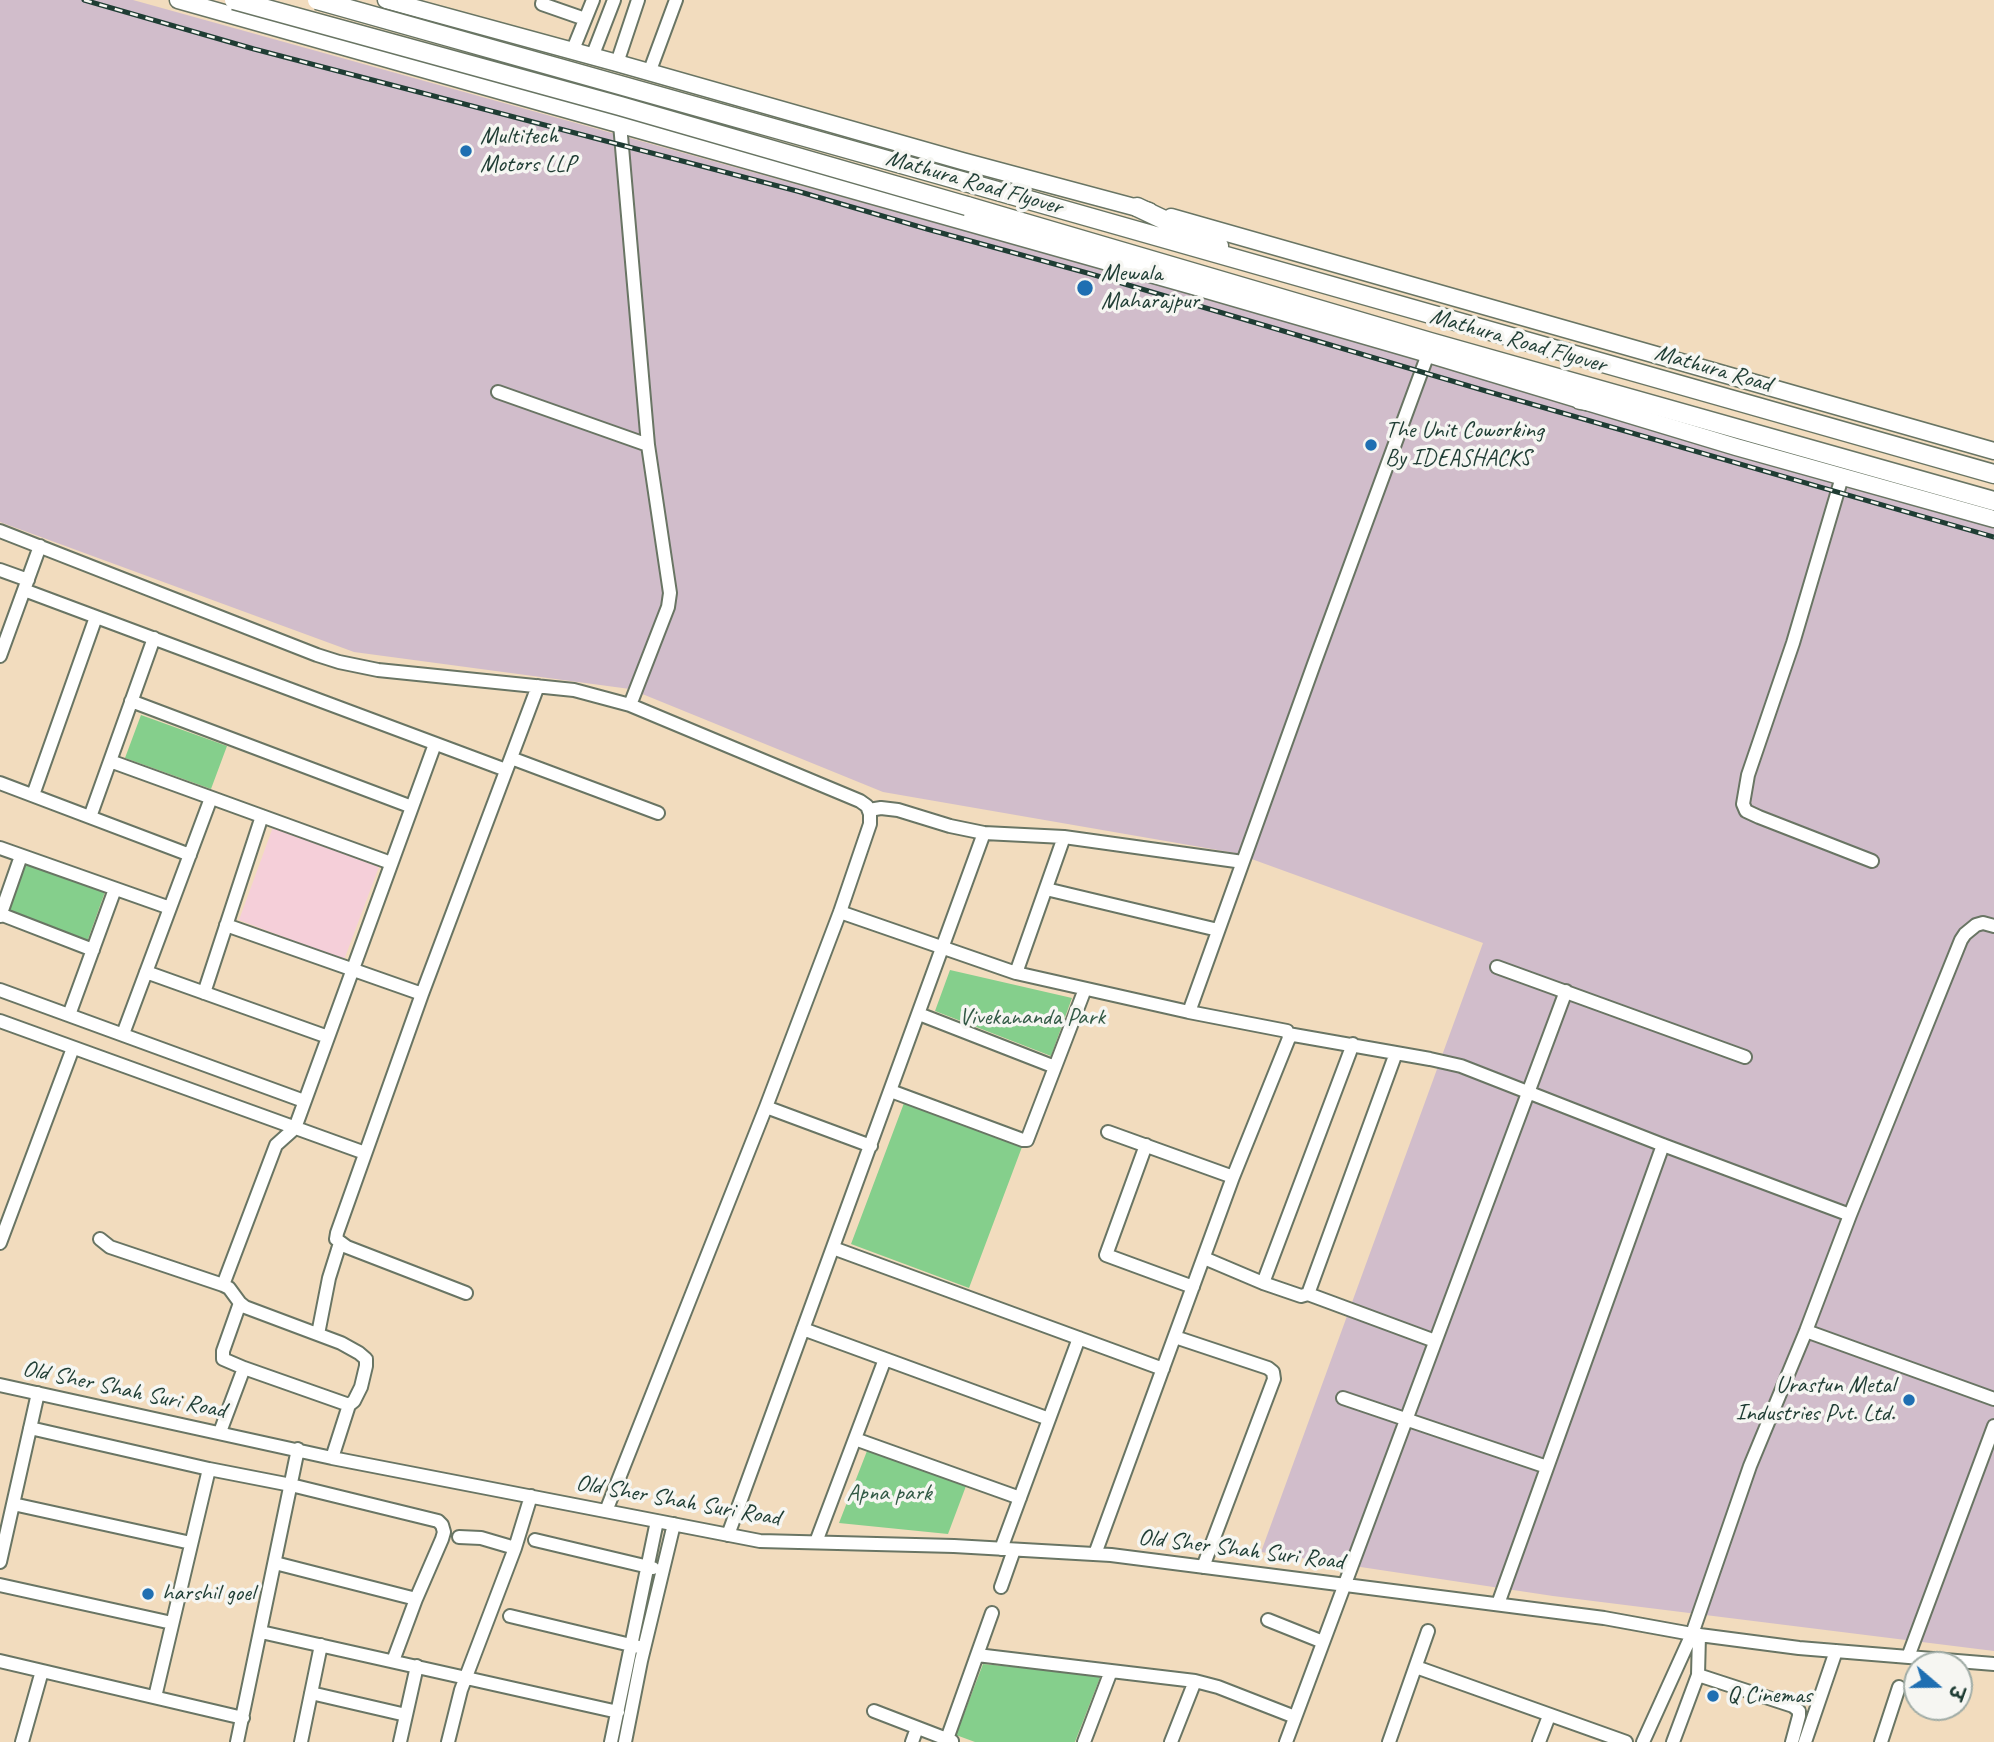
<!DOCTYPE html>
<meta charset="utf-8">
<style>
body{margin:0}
#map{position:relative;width:1994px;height:1742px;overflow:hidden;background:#f2dcbe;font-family:Caveat,"Playpen Sans Deva",sans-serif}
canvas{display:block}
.north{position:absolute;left:1903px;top:1651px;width:70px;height:70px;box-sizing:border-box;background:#f6f6f2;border:2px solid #a0aca6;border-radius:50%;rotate:110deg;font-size:19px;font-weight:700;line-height:28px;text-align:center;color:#1f3d34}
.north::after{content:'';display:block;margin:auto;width:24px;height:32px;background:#1f6fb2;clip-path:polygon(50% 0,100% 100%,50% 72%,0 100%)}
</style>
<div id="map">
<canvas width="1994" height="1742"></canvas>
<div class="north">उ</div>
</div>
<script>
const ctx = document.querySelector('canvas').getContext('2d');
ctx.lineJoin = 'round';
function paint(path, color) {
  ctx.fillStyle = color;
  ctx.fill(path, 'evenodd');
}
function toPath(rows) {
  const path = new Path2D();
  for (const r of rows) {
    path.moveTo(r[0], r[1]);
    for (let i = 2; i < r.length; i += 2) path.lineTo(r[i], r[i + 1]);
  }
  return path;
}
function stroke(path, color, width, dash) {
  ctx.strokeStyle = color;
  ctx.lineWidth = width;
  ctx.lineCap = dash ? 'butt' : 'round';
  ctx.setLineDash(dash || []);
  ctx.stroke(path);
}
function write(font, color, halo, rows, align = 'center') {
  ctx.font = font + ' Caveat,sans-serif';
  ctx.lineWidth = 7;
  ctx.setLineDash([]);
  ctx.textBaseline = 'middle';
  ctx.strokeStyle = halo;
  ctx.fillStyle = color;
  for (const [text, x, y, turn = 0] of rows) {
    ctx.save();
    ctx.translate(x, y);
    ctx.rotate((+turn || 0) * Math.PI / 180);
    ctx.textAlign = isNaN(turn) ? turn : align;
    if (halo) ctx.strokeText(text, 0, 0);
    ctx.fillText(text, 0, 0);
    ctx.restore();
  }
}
const built = toPath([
 [273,827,379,867,344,960,239,920]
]);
const industrial = toPath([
 [0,0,133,0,1994,517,1994,1651,1553,1596,1261,1552,1483,943,1235,853,883,792,630,689,354,652,0,522]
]);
const green = toPath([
 [141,715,227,746,211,789,125,758],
 [26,864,105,892,87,942,8,913],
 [950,970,1072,998,1051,1056,935,1011],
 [904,1103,1022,1147,969,1288,851,1244],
 [867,1451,966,1486,948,1534,839,1523],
 [983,1664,1101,1675,1075,1742,975,1742,956,1735]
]);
const minor = toPath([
 [543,0,542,4,585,19],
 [572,52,593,0],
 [592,57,614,0],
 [617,63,638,0],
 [649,73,676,0],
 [620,124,648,445,670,593,668,607,630,705],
 [498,392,648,445],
 [1842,477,1793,643,1748,775,1743,804,1746,811,1759,817,1872,861],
 [0,531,317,655,339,662,378,670,574,690,630,705,860,801,867,806,870,814,870,824,840,912,766,1107,606,1511],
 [0,570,28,580],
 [24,590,506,770],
 [0,656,40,546],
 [131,701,412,807],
 [511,758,658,813],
 [110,761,391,863],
 [0,783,190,855],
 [33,795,96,617],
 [869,810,881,808,898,810,950,826,984,833,1064,837,1243,862],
 [90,817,154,638],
 [0,848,170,908],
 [1046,889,1218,930],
 [840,912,1016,973,1189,1012,1287,1031,1288,1034,1289,1038,1233,1177,1095,1554],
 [0,914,93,950],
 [0,916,21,856],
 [226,925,422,994],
 [1497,967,1745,1057],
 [146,972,328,1037],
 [1016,973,1064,837],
 [0,990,304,1101],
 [204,993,262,816],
 [1189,1012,1314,664,1428,354],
 [919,1014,1055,1067],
 [69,1015,115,889],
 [0,1021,365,1153],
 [123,1034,211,798],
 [1288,1034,1430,1059,1461,1066,1663,1145,1850,1215],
 [891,1091,1023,1140,1027,1140,1085,989],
 [766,1107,871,1146],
 [1108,1132,1233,1177],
 [1146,1145,1106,1255,1193,1287],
 [100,1239,110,1247,223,1285,229,1288,240,1303,245,1307,341,1343,359,1353,366,1359,366,1366,361,1387,354,1401,349,1405,244,1368,223,1359,223,1351,240,1303],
 [0,1243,73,1048],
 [833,1248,1163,1369],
 [1204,1258,1263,1283,1301,1296,1308,1294,1435,1341],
 [1263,1283,1353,1044],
 [223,1285,276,1145,295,1128,435,744],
 [466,1293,347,1247,336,1239,337,1233,422,994,538,686],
 [1308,1294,1396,1053],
 [803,1329,1049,1419],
 [1806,1331,1994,1399],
 [318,1334,329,1278,340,1243],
 [1175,1337,1268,1368,1273,1372,1274,1379,1203,1567],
 [0,1385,332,1458,760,1541,954,1546,1111,1555,1604,1618,1692,1634,1799,1648,1994,1664],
 [1343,1398,1547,1467],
 [30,1428,209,1469,291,1485,438,1521,442,1525,444,1532,442,1539,416,1599,393,1661],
 [220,1432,244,1368],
 [855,1439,1020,1498],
 [332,1458,349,1405],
 [13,1504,191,1543],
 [728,1535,984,833],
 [459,1537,481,1538,515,1548],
 [535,1540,653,1568],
 [816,1542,885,1359],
 [1001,1549,1079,1338],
 [0,1562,38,1393],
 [275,1563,416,1599],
 [0,1585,172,1623],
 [1001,1587,1014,1550],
 [1498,1604,1663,1145],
 [510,1616,639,1647],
 [1268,1620,1323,1642],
 [261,1632,618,1712],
 [977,1655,1195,1681,1218,1687,1295,1717],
 [1908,1657,1994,1426],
 [0,1661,243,1718],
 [1416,1667,1626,1742],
 [1698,1675,1793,1706,1799,1711,1799,1716,1792,1742],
 [311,1693,406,1715],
 [155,1697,209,1469],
 [874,1711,952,1741],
 [947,1739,992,1613],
 [22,1742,42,1671],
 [237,1742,298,1449],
 [301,1742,321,1645],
 [400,1742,417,1666],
 [448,1742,461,1690,515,1548,531,1496],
 [611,1742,657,1521],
 [625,1742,641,1661,674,1524],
 [912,1742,917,1728],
 [1084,1742,1111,1671],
 [1171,1742,1195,1681],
 [1286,1742,1566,991],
 [1389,1742,1428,1631],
 [1539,1742,1549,1716],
 [1643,1742,1692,1634,1750,1466,1806,1331,1850,1215,1961,940,1965,934,1976,925,1983,923,1994,926],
 [1673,1742,1698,1675,1699,1635],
 [1805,1742,1836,1651],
 [1881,1742,1899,1687]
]);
const major = toPath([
 [178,0,1193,286,1428,354,1736,447,1994,519],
 [386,0,617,63,962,161,1149,211],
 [1171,217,1994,451]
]);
const highway = toPath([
 [976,185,1994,474],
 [967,206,1430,342,1994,501],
 [1137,207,1219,246],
 [1580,400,1627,408]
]);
const rail = toPath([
 [84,0,254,49,797,191,927,229,1091,274,1486,391,1994,537]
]);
const highwayBridge = toPath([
 [234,0,620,106,967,206],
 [317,0,976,185]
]);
const markers = [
 [466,151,7,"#1f6fb2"],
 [1085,288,9,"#1f6fb2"],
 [1371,445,7,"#1f6fb2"],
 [1909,1400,7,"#1f6fb2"],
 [148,1594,7,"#1f6fb2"],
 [1713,1696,7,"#1f6fb2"]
];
const poiNames = [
 ["Multitech",480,137],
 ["Motors LLP",480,165],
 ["Mewala",1101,274],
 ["Maharajpur",1101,302],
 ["The Unit Coworking",1385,431],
 ["By IDEASHACKS",1385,459],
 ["Urastun Metal",1895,1386,"right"],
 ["Industries Pvt. Ltd.",1895,1414,"right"],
 ["harshil goel",162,1594],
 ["Q Cinemas",1727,1696]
];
const streetNames = [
 ["Mathura Road Flyover",974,183,16],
 ["Mathura Road Flyover",1518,341,16],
 ["Mathura Road",1713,369,16],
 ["Old Sher Shah Suri Road",124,1390,12],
 ["Old Sher Shah Suri Road",678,1501,10],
 ["Old Sher Shah Suri Road",1241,1550,7]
];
const parkNames = [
 ["Vivekananda Park",1032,1018],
 ["Apna park",889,1494]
];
paint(built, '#f5cfd9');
paint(industrial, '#d1bdcb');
paint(green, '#85cf8c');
stroke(minor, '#697564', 16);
stroke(major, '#697564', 19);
stroke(highway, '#697564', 21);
stroke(minor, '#fff', 12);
stroke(major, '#fff', 16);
stroke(highway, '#fff', 18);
stroke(rail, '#1f3d34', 5);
stroke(rail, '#f6f6f2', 2.5, [8]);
stroke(highwayBridge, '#697564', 21, []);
stroke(highwayBridge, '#fff', 18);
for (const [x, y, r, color] of markers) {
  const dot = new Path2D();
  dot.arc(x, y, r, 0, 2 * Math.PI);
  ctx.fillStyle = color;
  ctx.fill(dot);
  stroke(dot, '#f6f6f2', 2.5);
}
write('24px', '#1f3d34', '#f6f6f2', poiNames, 'left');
write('24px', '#1f3d34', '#f6f6f2', streetNames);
write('24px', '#335a46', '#f6f6f2', parkNames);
</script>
